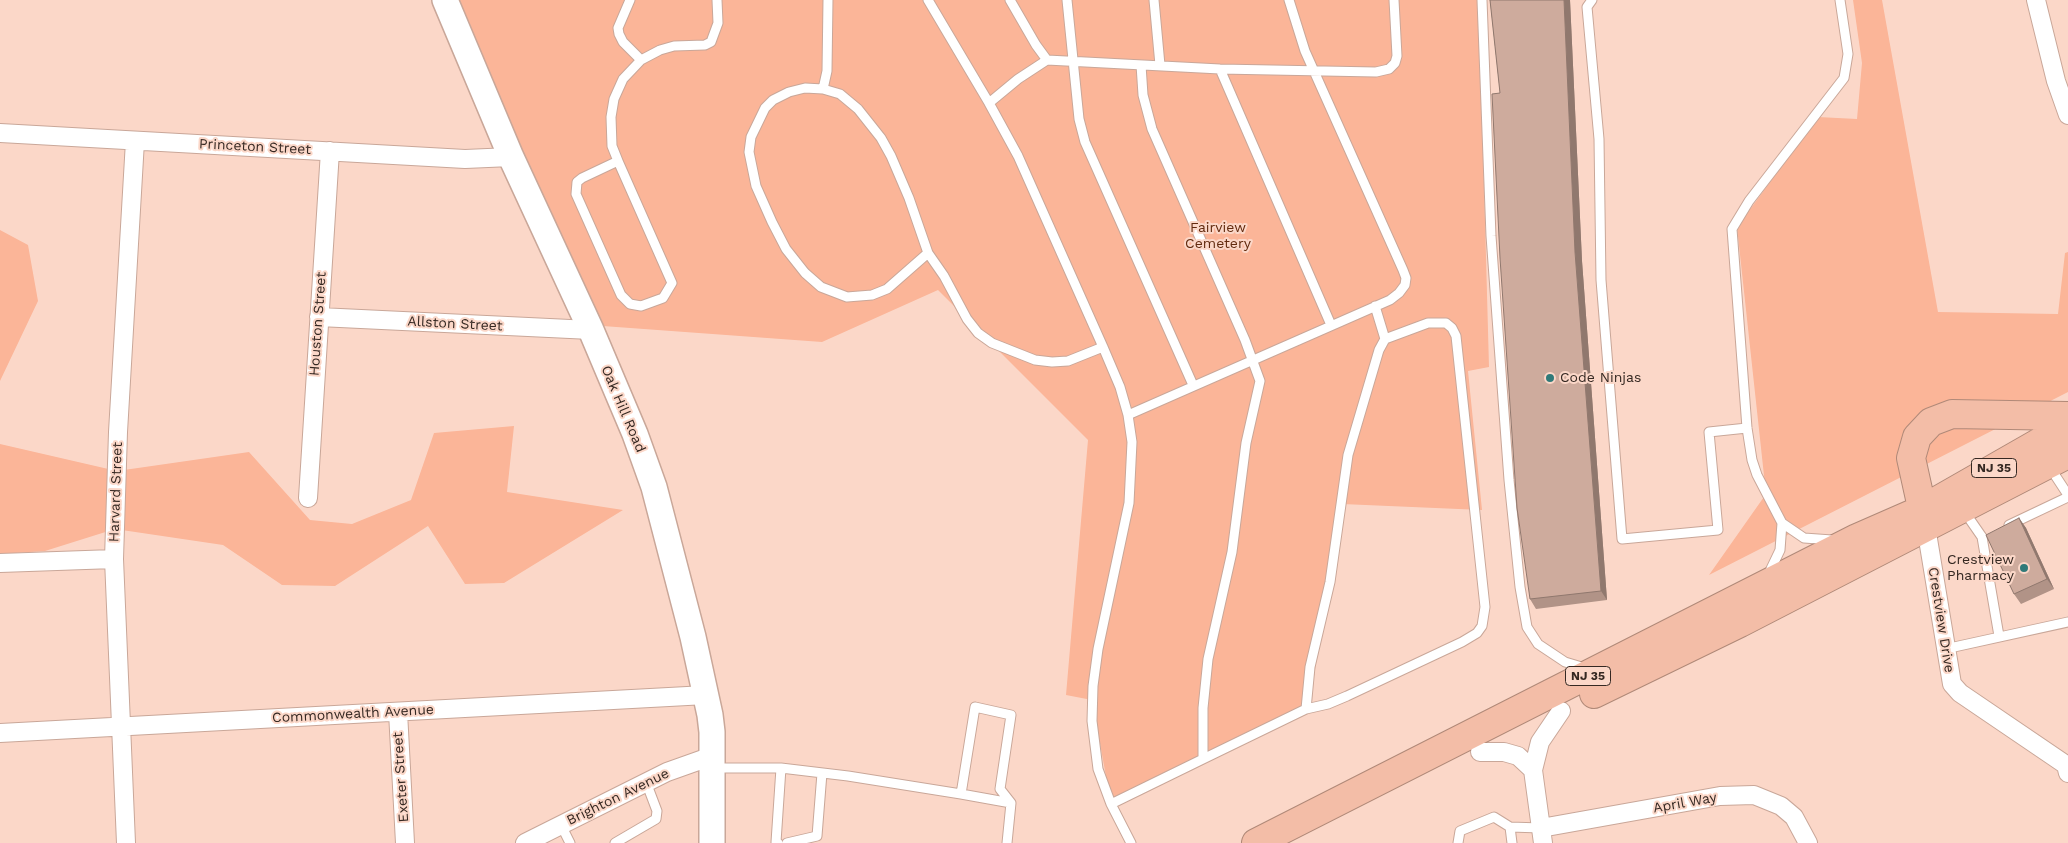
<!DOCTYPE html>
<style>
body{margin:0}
canvas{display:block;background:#fbd7c8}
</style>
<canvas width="2068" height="843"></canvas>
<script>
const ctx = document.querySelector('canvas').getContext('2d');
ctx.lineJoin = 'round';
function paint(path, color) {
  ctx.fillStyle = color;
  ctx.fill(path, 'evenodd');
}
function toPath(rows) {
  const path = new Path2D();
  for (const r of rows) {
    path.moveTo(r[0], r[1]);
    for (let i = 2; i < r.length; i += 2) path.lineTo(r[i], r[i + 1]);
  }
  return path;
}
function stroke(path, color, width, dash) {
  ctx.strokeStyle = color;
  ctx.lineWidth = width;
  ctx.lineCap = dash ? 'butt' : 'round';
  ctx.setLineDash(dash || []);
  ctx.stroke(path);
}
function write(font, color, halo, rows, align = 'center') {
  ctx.font = font + ' "Work Sans",sans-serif';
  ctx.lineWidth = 4;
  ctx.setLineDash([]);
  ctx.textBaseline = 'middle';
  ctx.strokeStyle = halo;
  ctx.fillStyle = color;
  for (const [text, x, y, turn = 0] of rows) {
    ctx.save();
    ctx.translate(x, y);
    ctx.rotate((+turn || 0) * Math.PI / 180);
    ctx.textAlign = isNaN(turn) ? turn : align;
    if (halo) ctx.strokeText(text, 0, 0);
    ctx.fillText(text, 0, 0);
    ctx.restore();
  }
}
const green = toPath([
 [446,0,1479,0,1489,367,1468,371,1482,510,1342,504,1308,713,1112,809,1092,700,1066,695,1088,440,938,290,822,342,589,325],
 [1853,0,1882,0,1938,312,2058,314,2065,253,2068,252,2068,392,1709,575,1766,494,1737,227,1818,117,1857,119,1862,63],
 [0,230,28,245,38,301,0,381],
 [514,426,507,492,623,510,504,583,465,584,428,526,335,586,282,585,223,545,115,529,45,551,0,554,0,444,117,471,249,452,310,520,352,524,411,500,434,433]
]);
const lane = toPath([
 [630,0,618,28,619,34,623,42,641,60],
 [928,0,989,103,1018,156,1103,347,1120,387,1128,415,1132,442,1129,503,1098,649,1093,686,1092,721,1098,769,1111,804,1131,843],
 [1010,0,1036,45,1047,60],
 [1067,0,1079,119,1085,142,1193,385],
 [1154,0,1160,65],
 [1482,0,1491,236,1509,480,1520,587,1527,627,1538,644,1565,662,1585,668],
 [1592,0,1587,7,1599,139,1601,280,1622,539,1718,530,1709,432,1747,428],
 [1220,69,1331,325],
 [823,89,827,71,828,0],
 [989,103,1018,79,1047,60,1220,69,1376,72,1389,69,1395,63,1397,56,1394,0],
 [618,161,672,283,663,298,641,306,630,304,621,295,576,194,577,182,582,178,618,161],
 [618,161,612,146,611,117,614,99,623,79,641,60,660,50,674,46,705,45,711,42,718,23,717,0],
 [928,253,887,289,872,295,847,297,821,287,805,273,786,249,772,222,756,186,749,152,751,137,765,108,773,100,789,92,805,88,823,89,840,94,858,109,881,138,891,156,909,198,928,253,944,276,967,319,978,333,992,343,1035,360,1052,362,1068,361,1103,347],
 [1375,306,1385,339],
 [1128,415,1390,300,1399,293,1405,285,1406,278,1403,270,1305,51,1289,0],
 [2049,466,2068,495],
 [1964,511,1982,537,1999,636],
 [1782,523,1804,538,1832,540],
 [2009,525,2068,497],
 [1769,573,1780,550,1782,523,1757,475,1752,460,1747,428,1732,229,1749,201,1844,78,1848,54,1840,0],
 [1945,649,2068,622],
 [1203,759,1306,709,1310,667,1330,582,1348,455,1379,350,1385,339,1428,323,1446,323,1452,328,1456,336,1485,607,1482,626,1477,633,1462,642,1347,696,1328,704,1306,709],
 [713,768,781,768,848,776,961,794,975,707,1011,715,1000,789,1011,803,1007,843],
 [961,794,1011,803],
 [1111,804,1203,759,1203,708,1208,659,1232,552,1246,443,1260,381,1245,340,1152,129,1143,95,1141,65],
 [561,825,570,843],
 [615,843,656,819,657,811,646,782],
 [778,843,776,842,781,768],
 [787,843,817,836,822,773],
 [1458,843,1460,831,1494,817,1510,827],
 [1512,843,1510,827,1541,828]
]);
const street = toPath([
 [2036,0,2056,81,2068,115],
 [0,133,465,159,511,157],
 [319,317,591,330],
 [308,498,330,151],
 [1926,527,1952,684,1960,693,2066,765,2068,773],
 [0,563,114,559],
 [398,712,405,843],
 [0,733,706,695],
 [1480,752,1504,752,1518,756,1533,770],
 [1541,828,1720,796,1754,795,1781,806,1794,817,1808,843],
 [126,843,114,559,118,432,135,141],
 [525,843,667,772,712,756],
 [1543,843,1533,770,1540,742,1561,711]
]);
const secondary = toPath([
 [445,0,511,157,591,330,635,434,654,487,693,637,710,715,712,732,712,843]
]);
const highway = toPath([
 [1926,526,1911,458,1917,437,1931,422,1952,414,2068,416],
 [1594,694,1740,623,2068,454],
 [1256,843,1857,538,1921,510,2068,426]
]);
const wall = toPath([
 [1490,0,1570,0,1582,261,1607,600,1536,609,1530,599,1500,93],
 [2019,518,2026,528,2054,589,2021,604,2014,594]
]);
const shadedWall = toPath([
 [1564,0,1570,0,1582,261,1607,600,1601,591,1575,252],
 [2019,518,2026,528,2054,589,2047,579]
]);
const building = toPath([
 [1490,0,1564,0,1575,252,1601,591,1530,599,1517,508,1500,258,1492,94,1500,93,1490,0],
 [2019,518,2047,579,2014,594,1986,535,2019,518]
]);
const markers = [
 [1550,378,5,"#307a79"],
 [2024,568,5,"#307a79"]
];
const shields = [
 [1994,468,45],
 [1588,676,45]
];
const shieldNames = [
 ["NJ 35",1994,468],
 ["NJ 35",1588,676]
];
const streetNames = [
 ["Princeton Street",255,147,3],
 ["Houston Street",318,324,-86],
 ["Allston Street",455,324,3],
 ["Oak Hill Road",623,409,67],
 ["Harvard Street",116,492,-88],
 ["Crestview Drive",1941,620,81],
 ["Commonwealth Avenue",353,714,-3],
 ["Exeter Street",401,777,-94],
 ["Brighton Avenue",618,797,-26],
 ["April Way",1685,803,-10]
];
const parkNames = [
 ["Fairview",1218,228],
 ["Cemetery",1218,244]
];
const poiNames = [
 ["Code Ninjas",1560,378],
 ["Crestview",2014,560,"right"],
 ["Pharmacy",2014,576,"right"]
];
paint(green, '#fbb598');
stroke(lane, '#c9a799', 11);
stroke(street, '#c9a799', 20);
stroke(secondary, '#c9a799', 28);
stroke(highway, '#b08978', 30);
stroke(lane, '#fff', 9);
stroke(street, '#fff', 18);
stroke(secondary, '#fff', 25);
stroke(highway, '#f3bda7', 28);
paint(wall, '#b19387');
paint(shadedWall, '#90786e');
paint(building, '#ceab9d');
stroke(building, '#90786e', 1);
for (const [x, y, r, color] of markers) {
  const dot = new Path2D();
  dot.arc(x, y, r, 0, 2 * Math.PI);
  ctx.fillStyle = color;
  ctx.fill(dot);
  stroke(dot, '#fbd7c8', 2);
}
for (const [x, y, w] of shields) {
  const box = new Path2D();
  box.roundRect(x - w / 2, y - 9.5, w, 19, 4);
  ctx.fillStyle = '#fbd7c8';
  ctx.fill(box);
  stroke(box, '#352822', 1);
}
write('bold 12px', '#352822', null, shieldNames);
write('14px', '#352822', '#fbd7c8', streetNames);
write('14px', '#622a0e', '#fbd7c8', parkNames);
write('14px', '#352822', '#fbd7c8', poiNames, 'left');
</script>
